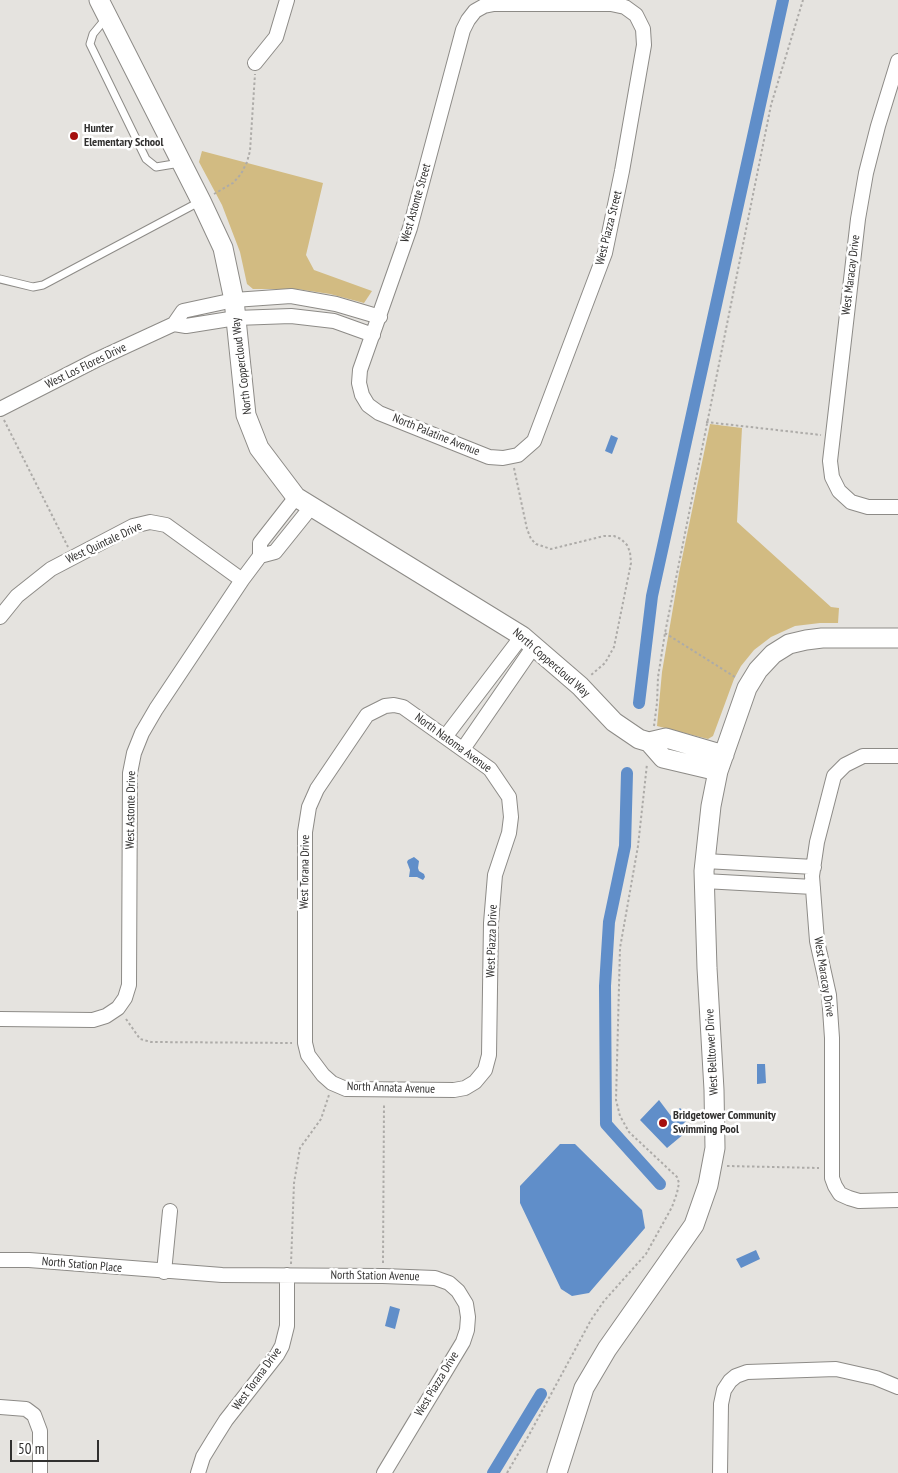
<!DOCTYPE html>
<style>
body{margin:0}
#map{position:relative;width:898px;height:1473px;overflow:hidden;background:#e5e3df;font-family:"PT Sans Narrow",sans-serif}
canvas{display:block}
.scale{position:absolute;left:10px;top:1440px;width:89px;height:22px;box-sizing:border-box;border:2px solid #31302f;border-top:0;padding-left:6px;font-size:15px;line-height:18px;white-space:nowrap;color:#31302f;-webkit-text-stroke:4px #fff;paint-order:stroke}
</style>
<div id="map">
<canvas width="898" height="1473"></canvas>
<div class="scale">50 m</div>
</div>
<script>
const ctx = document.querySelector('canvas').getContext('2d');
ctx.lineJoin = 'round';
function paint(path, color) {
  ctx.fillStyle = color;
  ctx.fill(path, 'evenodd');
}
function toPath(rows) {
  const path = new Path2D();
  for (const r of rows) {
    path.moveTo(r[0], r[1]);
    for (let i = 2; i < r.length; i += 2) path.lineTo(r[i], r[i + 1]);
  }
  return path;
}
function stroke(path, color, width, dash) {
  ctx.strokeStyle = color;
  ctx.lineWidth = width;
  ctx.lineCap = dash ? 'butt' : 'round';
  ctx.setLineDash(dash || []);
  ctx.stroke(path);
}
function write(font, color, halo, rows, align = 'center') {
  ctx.font = font + ' "PT Sans Narrow",sans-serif';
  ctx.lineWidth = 5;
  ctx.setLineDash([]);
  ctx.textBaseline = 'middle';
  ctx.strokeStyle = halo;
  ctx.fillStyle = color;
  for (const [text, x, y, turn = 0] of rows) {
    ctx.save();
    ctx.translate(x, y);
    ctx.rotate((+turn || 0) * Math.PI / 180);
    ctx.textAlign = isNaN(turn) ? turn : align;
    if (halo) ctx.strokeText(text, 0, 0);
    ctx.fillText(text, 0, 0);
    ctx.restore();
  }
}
const green = toPath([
 [202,151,323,183,306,255,314,270,372,291,364,303,330,294,297,289,253,289,247,284,240,252,222,205,199,162],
 [710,424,742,428,737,522,831,607,839,608,838,623,820,623,795,626,771,637,754,650,741,666,734,679,713,736,708,739,657,726,662,672,679,573]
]);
const water = toPath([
 [611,435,618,438,612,454,605,451],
 [414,857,419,861,418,868,419,871,424,874,425,877,423,880,417,877,409,877,410,870,407,862,408,860],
 [757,1064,765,1064,766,1083,757,1084],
 [659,1100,671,1116,680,1108,690,1117,680,1127,685,1133,667,1148,640,1120],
 [560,1144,575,1144,642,1210,645,1228,589,1293,572,1296,561,1289,520,1203,520,1186],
 [756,1250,760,1259,741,1268,736,1259],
 [390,1306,400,1309,395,1329,385,1326]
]);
const canal = toPath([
 [639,703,652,596,783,0],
 [627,773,625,846,609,922,605,986,606,1124,660,1184],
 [493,1473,541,1394]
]);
const path = toPath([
 [214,194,233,183,241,174,247,162,250,151,255,74],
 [4,420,68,547],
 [706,422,821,435],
 [514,468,527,529,531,539,536,544,551,549,604,536,614,536,621,539,627,545,630,552,631,563,614,647,605,663,591,675],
 [665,633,735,677],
 [654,726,657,703,658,677,665,633,771,105,803,0],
 [126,1019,140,1039,151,1042,292,1043],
 [727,1166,819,1168],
 [383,1263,384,1103],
 [291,1264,294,1183,300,1148,321,1119,329,1095],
 [507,1473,529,1435,591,1320,604,1301,646,1254,672,1207,677,1193,679,1183,677,1177,629,1132,620,1116,616,1100,620,948,638,846,647,764]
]);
const lane = toPath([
 [107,17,93,34,90,44,146,159,156,167,180,163],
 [0,279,33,287,43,285,201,201]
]);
const street = toPath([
 [494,4,611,4,625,7,636,15,643,29,644,45,622,171,605,253,534,441,518,455,503,458,489,457,379,413,368,405,362,395,359,383,360,370,410,228,463,30,468,20,475,11,484,6,494,4],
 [898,61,878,126,866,173,858,219,830,461,832,477,839,491,851,502,868,507,898,507],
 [255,63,276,37,287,0],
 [373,335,334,321,291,316,236,318,186,326,174,324,183,311,234,300,291,296,336,304,380,317],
 [0,409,96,360,174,324],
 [296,497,260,543,260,556,275,552,312,506],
 [0,617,17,596,51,569,133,526,150,522,166,525,242,580],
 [394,705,403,707,490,769,509,797,511,817,509,833,495,875,491,923,489,1055,485,1070,475,1082,465,1088,454,1090,346,1089,332,1083,323,1075,308,1055,305,1043,305,832,309,807,317,789,367,715,385,706,394,705],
 [445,737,522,636],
 [463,749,534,646],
 [898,756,863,756,845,765,834,776,817,842,812,876,817,941,829,995,832,1038,832,1178,835,1186,840,1194,849,1198,859,1201,898,1200],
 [705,861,814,867],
 [704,881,813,887],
 [0,1019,93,1020,106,1016,118,1008,125,998,129,985,130,773,134,753,142,733,156,709,242,580,260,556],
 [0,1260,29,1260,222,1275,383,1276,435,1278,449,1283,458,1291,466,1304,468,1317,467,1330,463,1342,384,1473],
 [164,1272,170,1211],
 [0,1407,26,1409,34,1415,40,1431,40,1473],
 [198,1473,203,1457,214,1439,226,1420,277,1355,282,1346,287,1326,287,1275],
 [720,1473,721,1404,724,1390,730,1381,736,1376,747,1372,836,1369,876,1378,898,1387]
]);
const secondary = toPath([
 [99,0,201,201,223,248,234,300,246,415,259,448,296,497,522,636,580,686,614,722,639,739,649,742,663,758,718,771],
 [649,742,666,738,724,755],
 [557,1473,584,1388,607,1349,694,1225,708,1185,715,1148,714,1090,707,968,704,871,711,806,718,771,747,688,758,670,773,654,789,644,806,640,822,638,898,638]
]);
const markers = [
 [74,136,5,"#a5100f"],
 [663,1123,5,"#a5100f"]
];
const poiNames = [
 ["Hunter",84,129],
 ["Elementary School",84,143],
 ["Bridgetower Community",673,1116],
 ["Swimming Pool",673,1130]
];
const streetNames = [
 ["West Astonte Street",416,203,-74],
 ["West Piazza Street",609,228,-76],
 ["West Maracay Drive",851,275,-83],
 ["West Los Flores Drive",86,366,-26],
 ["North Coppercloud Way",242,366,-97],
 ["North Palatine Avenue",436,435,22],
 ["West Quintale Drive",104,543,-25],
 ["North Coppercloud Way",551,663,41],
 ["North Natoma Avenue",453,743,36],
 ["West Astonte Drive",131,810,-89],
 ["West Torana Drive",305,872,-89],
 ["West Piazza Drive",492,941,-88],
 ["West Maracay Drive",824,977,81],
 ["West Belltower Drive",712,1052,-93],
 ["North Annata Avenue",391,1088,2],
 ["North Station Place",82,1265,5],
 ["North Station Avenue",375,1276,1],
 ["West Torana Drive",257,1379,-54],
 ["West Piazza Drive",437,1384,-59]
];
paint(green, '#d2bb82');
paint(water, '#608ec9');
stroke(canal, '#608ec9', 12);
stroke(lane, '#8d8b87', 9);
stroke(street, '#8d8b87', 16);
stroke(secondary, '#8d8b87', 21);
stroke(path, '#adaba8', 2, [2.5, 2.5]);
stroke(lane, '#fff', 7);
stroke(street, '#fff', 14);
stroke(secondary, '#fff', 19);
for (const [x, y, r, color] of markers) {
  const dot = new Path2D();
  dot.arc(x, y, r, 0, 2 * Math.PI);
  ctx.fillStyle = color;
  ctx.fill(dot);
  stroke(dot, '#fff', 2);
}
write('bold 12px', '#31302f', '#fff', poiNames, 'left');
write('12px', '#31302f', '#fff', streetNames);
</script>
